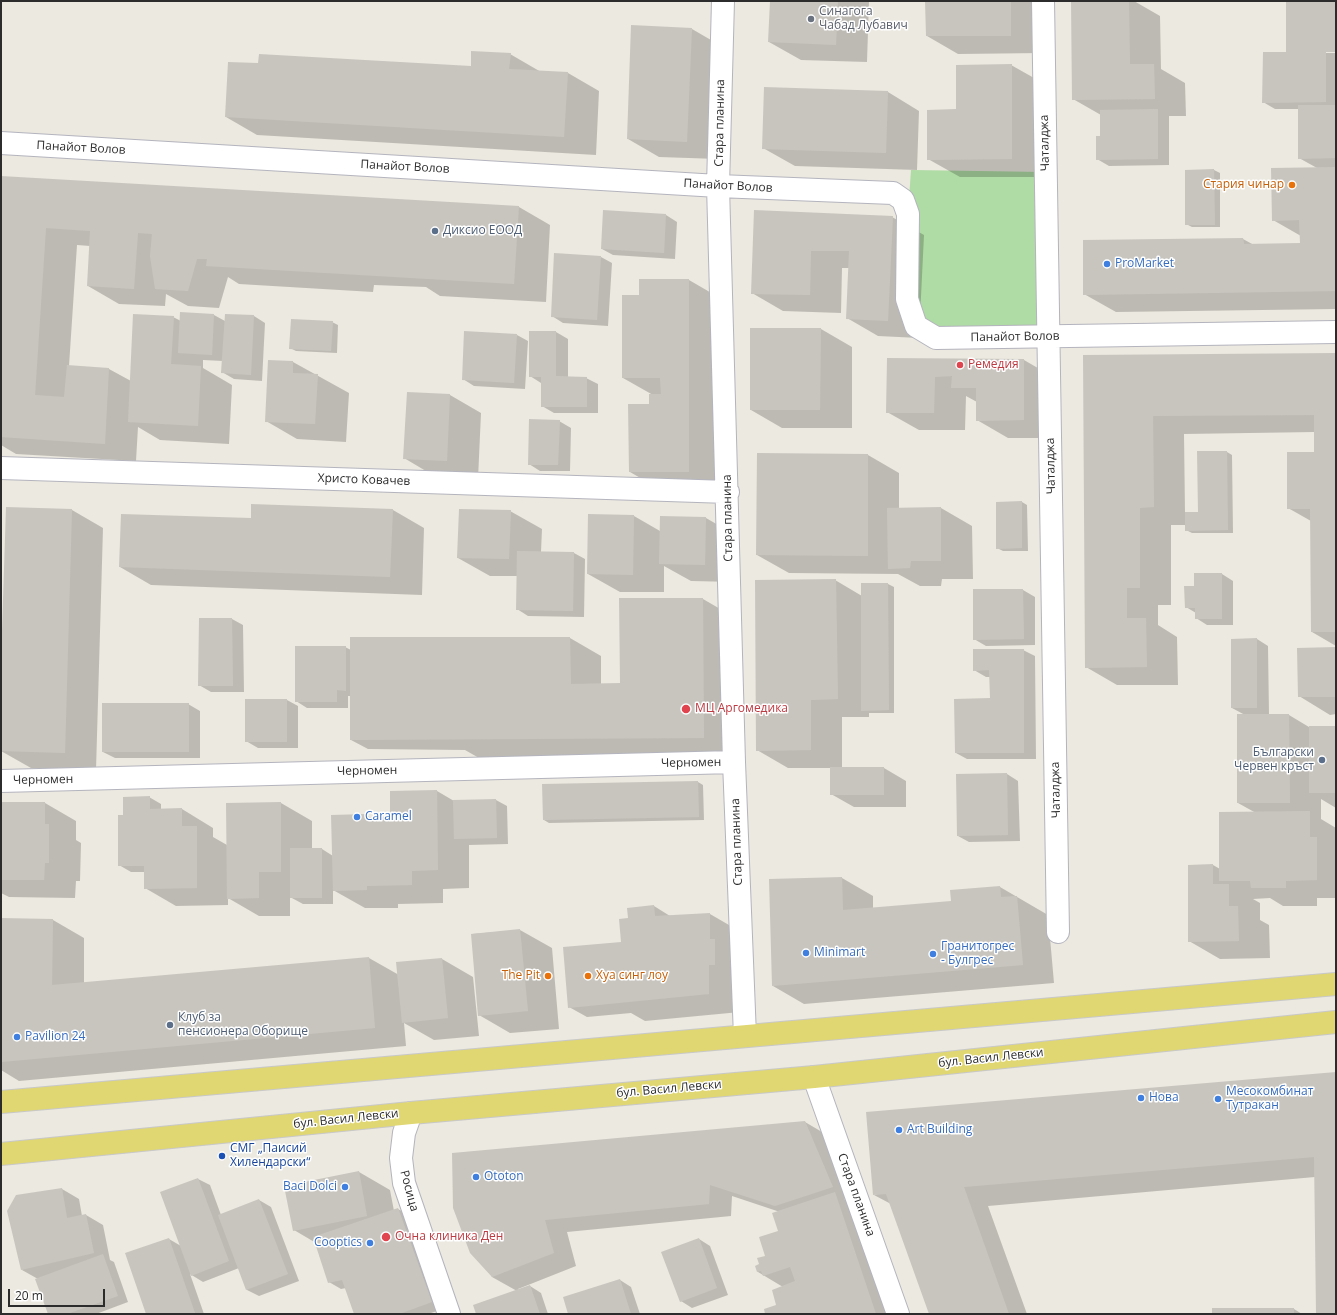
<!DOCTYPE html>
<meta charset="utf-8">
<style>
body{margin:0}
#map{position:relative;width:1337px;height:1315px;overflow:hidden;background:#ece9e0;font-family:"Open Sans",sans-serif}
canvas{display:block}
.frame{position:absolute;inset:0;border:2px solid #2c2c2c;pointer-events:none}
.scale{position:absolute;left:8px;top:1289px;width:97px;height:18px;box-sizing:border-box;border:2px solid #2c2c2c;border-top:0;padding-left:5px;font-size:12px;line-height:14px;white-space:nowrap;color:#2c2c2c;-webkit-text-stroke:3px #fff;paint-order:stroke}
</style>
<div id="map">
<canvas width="1337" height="1315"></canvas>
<div class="frame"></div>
<div class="scale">20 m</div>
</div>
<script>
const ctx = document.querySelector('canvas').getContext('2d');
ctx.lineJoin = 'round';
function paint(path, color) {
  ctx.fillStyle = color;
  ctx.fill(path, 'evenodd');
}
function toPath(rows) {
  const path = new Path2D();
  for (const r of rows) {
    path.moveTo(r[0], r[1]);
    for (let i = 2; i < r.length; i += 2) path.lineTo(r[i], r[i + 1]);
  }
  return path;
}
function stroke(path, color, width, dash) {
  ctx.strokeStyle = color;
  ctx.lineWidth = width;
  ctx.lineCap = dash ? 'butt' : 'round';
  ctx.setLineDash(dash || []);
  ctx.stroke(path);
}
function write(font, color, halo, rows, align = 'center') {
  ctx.font = font + ' "Open Sans",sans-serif';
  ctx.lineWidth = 3;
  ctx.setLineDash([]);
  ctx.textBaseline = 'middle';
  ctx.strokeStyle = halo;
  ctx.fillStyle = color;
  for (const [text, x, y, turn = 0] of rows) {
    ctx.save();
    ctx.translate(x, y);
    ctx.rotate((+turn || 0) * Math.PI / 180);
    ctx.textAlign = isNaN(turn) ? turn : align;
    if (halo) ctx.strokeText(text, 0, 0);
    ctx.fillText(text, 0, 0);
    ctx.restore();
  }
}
const green = toPath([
 [911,170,1045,172,1050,336,916,326,908,214]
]);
const shadow = toPath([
 [771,1,869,1,867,62,801,60,769,42],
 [926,1,1042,1,1043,53,958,54,927,36],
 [1072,1,1134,1,1160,16,1161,69,1185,83,1186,116,1169,116,1169,165,1109,166,1097,159,1101,137,1101,115,1073,99],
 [1287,1,1336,1,1336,51,1326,51,1326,53,1336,53,1336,309,1116,312,1084,294,1084,241,1243,239,1254,245,1301,244,1301,236,1273,220,1317,168,1299,158,1299,109,1275,109,1263,102,1287,53],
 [692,29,723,47,718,159,659,157,628,139],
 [510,54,541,72,568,73,599,91,596,155,257,135,226,117,471,67],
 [1011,65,1043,83,1043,177,960,177,928,159,957,110],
 [765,89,888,92,919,111,917,170,795,166,763,148],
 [1214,170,1220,173,1220,227,1192,227,1186,224,1186,171],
 [1,177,519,207,550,225,546,302,440,296,426,287,374,285,373,292,239,284,228,277,219,308,188,306,166,294,165,306,119,304,88,286,90,246,77,245,69,366,109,369,131,381,173,317,181,321,214,315,225,321,254,316,265,323,262,381,234,379,222,372,223,361,203,360,203,368,232,385,229,444,160,440,138,427,136,461,16,454,1,445],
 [755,211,892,217,924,235,919,338,878,336,847,318,849,268,842,268,841,313,783,311,752,293],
 [666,215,677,222,675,259,613,255,602,249],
 [601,257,612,263,608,326,563,323,552,316],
 [689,280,720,298,720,490,661,490,630,472,653,395,623,378,640,296],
 [332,322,338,325,337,353,296,351,290,348],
 [821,329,852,347,852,428,782,428,751,410],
 [530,332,556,332,568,339,568,377,586,378,598,384,598,413,554,413,542,406,541,383,530,376],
 [517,335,528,341,525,389,474,386,463,379],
 [1336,354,1336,646,1312,632,1311,521,1288,508,1315,453,1315,432,1184,434,1185,513,1199,513,1227,452,1232,455,1233,533,1192,533,1186,530,1186,525,1171,525,1171,605,1158,605,1158,625,1177,637,1178,685,1117,685,1086,667,1084,356],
 [888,359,1024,360,1055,378,1055,438,1008,438,977,420,977,402,966,396,965,430,919,430,887,412],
 [293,362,349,393,346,442,297,439,266,421],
 [408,393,450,395,481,413,478,479,436,477,404,458],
 [559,421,571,428,570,471,540,471,529,464],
 [758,454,868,455,899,473,899,509,941,508,972,526,973,579,942,579,941,586,920,586,898,574,789,573,757,555],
 [1022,502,1027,505,1028,551,1003,551,997,548],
 [7,508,72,510,103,528,96,770,31,768,1,751],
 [393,510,424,528,422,595,151,585,120,567],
 [510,511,542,529,541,552,574,553,585,559,584,617,528,616,517,609,517,576,490,576,458,558],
 [634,516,660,531,661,517,706,518,737,536,736,582,691,581,664,566,664,592,620,592,588,574],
 [1222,574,1233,581,1233,625,1207,625,1196,618,1196,613,1186,607,1195,587],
 [835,580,862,596,862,584,888,584,894,587,894,713,869,713,869,717,842,717,842,768,884,768,906,781,906,807,854,807,831,794,831,768,788,768,757,750],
 [974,590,1023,590,1035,597,1035,645,986,646,974,639],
 [703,599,734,617,735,755,479,758,465,750,368,749,351,740,351,696,348,696,348,708,307,708,296,701,345,647,351,650,570,638,601,656,601,685,621,684],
 [232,619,243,625,244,692,211,692,199,685],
 [1257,639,1268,646,1269,715,1289,715,1309,727,1336,727,1336,808,1321,799,1321,819,1336,828,1336,898,1317,898,1317,906,1283,906,1270,898,1253,899,1260,903,1260,920,1269,925,1270,958,1220,959,1189,941,1189,866,1213,865,1220,869,1256,813,1238,803,1245,715,1232,708],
 [1336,648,1336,714,1330,715,1299,696],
 [1023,650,1035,656,1036,759,967,759,956,753,991,699,991,677,986,677,974,670],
 [287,700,298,706,298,748,258,748,246,741],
 [188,704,200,711,200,758,115,758,103,752],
 [1007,774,1018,781,1020,841,969,842,958,836],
 [698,782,703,785,704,820,549,823,544,820],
 [437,791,454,801,496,800,507,806,508,844,469,845,469,888,443,889,443,903,398,904,398,908,365,908,333,890,333,904,303,904,290,897,290,916,259,916,228,898,228,905,176,906,145,888,145,872,131,872,119,865,124,816,149,797,161,804,161,810,182,809,213,828,213,837,227,845,227,804,281,803,312,821,312,849,322,849,333,856,366,815,371,818,391,818],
 [1,803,45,803,76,821,76,840,81,843,80,881,76,881,75,898,9,897,1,893],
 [842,878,873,896,873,909,952,902,1000,887,1048,915,1054,983,804,1004,773,986],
 [654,906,670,916,710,914,741,932,740,1012,645,1021,631,1013,587,1017,569,1007,622,942,629,919],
 [1,919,53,920,84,938,84,983,369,958,399,975,442,959,473,977,479,1036,434,1040,404,1023,406,1046,19,1081,1,1070],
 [520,930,552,948,559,1029,510,1033,479,1015,472,934],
 [1336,1073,1336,1314,1317,1314,1315,1177,988,1206,1027,1314,930,1314,891,1204,874,1195],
 [805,1122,822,1132,850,1197,844,1199,857,1206,894,1314,767,1314,778,1306,783,1287,758,1272,756,1266,760,1265,766,1256,779,1231,780,1212,732,1196,731,1216,567,1232,576,1266,518,1289,518,1290,530,1286,541,1293,548,1314,477,1314,517,1291,492,1277,454,1208],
 [359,1172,390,1190,394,1211,398,1209,410,1216,443,1309,428,1314,355,1314,346,1288,341,1289,329,1282,316,1243,294,1230],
 [198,1179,210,1185,221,1215,259,1200,271,1207,299,1281,259,1296,247,1290,239,1268,203,1282,190,1274,204,1314,147,1314,169,1239,181,1246],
 [62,1189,79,1199,82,1216,86,1215,103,1225,110,1260,114,1262,128,1302,96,1314,49,1314,38,1279,22,1270],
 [699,1239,710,1246,728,1295,692,1308,681,1301],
 [620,1280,631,1287,640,1314,569,1314],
 [1294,1309,1302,1314,1213,1314]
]);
const building = toPath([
 [770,1,838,1,836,45,768,42],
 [925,1,1011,1,1011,36,926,36],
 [1071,1,1129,1,1130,64,1154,64,1155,99,1072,100],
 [1286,1,1336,1,1336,52,1326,52,1326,102,1262,103,1263,52,1286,52],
 [631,25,692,28,687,142,627,139],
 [471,51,511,53,509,69,568,72,564,137,225,117,228,62,258,63,259,54,471,66],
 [1012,64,1012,159,927,160,927,110,956,109,956,65],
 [764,87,888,91,886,153,762,149],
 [1298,105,1336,105,1336,158,1298,159],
 [1158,109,1158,159,1096,160,1096,136,1100,136,1100,110],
 [1336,167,1336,291,1083,295,1083,240,1243,238,1244,244,1300,243,1299,220,1272,221,1271,168],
 [1214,169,1215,225,1185,225,1185,170],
 [1,176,519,206,514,284,206,266,207,259,197,259,188,291,155,289,150,256,152,234,138,233,134,289,87,286,90,231,46,228,35,395,64,397,67,365,109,368,105,444,1,437],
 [603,210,666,214,664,253,601,249],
 [754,210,893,216,888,321,846,319,849,251,811,251,810,295,751,294],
 [554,253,601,256,597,320,551,317],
 [639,279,689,279,689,472,629,472,628,404,649,404,649,394,661,394,660,378,622,378,622,295,639,295],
 [180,312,214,314,212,355,178,353],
 [133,314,174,316,171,364,201,366,198,426,128,422],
 [225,314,254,315,251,375,221,373],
 [291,319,333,321,331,351,289,349],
 [750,328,821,328,820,410,750,410],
 [464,331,517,334,514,383,462,380],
 [529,331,556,331,556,376,587,377,587,407,541,407,541,377,529,377],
 [1336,353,1336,632,1311,632,1310,509,1287,509,1287,452,1314,452,1314,415,1153,416,1154,507,1140,508,1140,588,1127,588,1127,618,1146,618,1147,667,1085,668,1083,355],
 [887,358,1024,359,1024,420,976,421,976,388,951,388,952,376,935,377,934,413,886,413],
 [268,360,293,361,293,373,318,374,315,424,265,422],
 [407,392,450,394,447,461,403,459],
 [529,419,560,420,558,465,528,465],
 [1197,451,1227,451,1228,530,1185,531,1185,512,1198,512],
 [757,453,868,454,868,556,756,555],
 [1022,501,1022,548,996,549,996,502],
 [251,504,393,509,390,577,119,567,121,514,251,518],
 [6,507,72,509,65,753,1,751,1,661],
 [941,507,941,561,911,561,910,568,888,569,887,508],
 [459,509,511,510,509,559,457,558],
 [588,514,634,515,633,575,587,574],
 [660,516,706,517,705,565,659,564],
 [517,551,574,552,573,611,516,610],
 [1194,573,1222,573,1222,619,1195,619,1195,608,1185,608,1184,586,1194,586],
 [836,579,838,699,811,700,811,750,756,751,755,580],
 [861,583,888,583,889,710,861,711],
 [973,589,1023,589,1024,639,973,640],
 [619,598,703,598,704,738,350,740,350,637,570,637,571,684,620,683],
 [199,618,232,618,233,686,198,686],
 [1257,638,1257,708,1231,708,1231,639],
 [295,646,346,646,346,691,337,690,337,702,295,702],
 [1336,647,1336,697,1298,697,1297,648],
 [973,649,1024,649,1024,753,955,753,954,699,990,698,989,670,973,671],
 [245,699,287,699,287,742,245,742],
 [102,703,189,703,189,752,102,752],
 [1237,714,1289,714,1290,803,1237,803],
 [1309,726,1336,726,1336,793,1309,793],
 [830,767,884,767,884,795,830,795],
 [1007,773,1008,835,957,836,956,774],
 [698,781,699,817,543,820,542,784],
 [437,790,438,870,412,871,412,885,367,886,367,890,333,891,331,815,366,814,366,817,390,817,390,791],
 [150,796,150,809,182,808,182,826,197,826,197,888,144,889,144,866,118,866,118,815,123,815,123,797],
 [496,799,497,838,454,839,453,800],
 [1,802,45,802,45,824,49,824,49,863,45,863,44,880,1,880],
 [281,802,281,872,259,872,259,898,227,899,226,803],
 [1310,811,1310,837,1317,837,1317,880,1286,881,1286,888,1251,888,1250,881,1219,881,1219,812],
 [290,848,322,848,322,898,290,898],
 [1213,864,1213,884,1229,884,1229,906,1238,906,1239,941,1188,942,1188,865],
 [842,877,843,910,951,901,950,890,1000,886,1001,897,1017,896,1023,965,772,986,769,879],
 [654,905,655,916,710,913,710,939,715,939,715,965,709,965,709,994,568,1008,563,947,621,942,619,919,628,918,627,908],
 [1,918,53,919,52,985,369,957,375,1028,1,1062],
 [520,929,528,1011,478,1016,471,934],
 [442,958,448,1018,402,1023,396,962],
 [1336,1072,1336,1314,1316,1314,1314,1157,964,1187,1009,1314,929,1314,886,1194,873,1195,866,1112],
 [805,1121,833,1187,775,1206,710,1185,709,1204,545,1220,554,1253,492,1277,470,1253,453,1208,452,1153],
 [359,1171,367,1216,293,1231,284,1186],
 [198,1178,229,1261,191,1276,160,1192],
 [62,1188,67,1218,86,1214,94,1253,21,1270,7,1211,16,1195],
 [835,1192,876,1314,765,1314,764,1309,776,1305,772,1290,795,1281,790,1267,763,1276,761,1271,757,1272,755,1266,759,1264,757,1258,765,1256,759,1237,778,1231,772,1213],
 [259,1199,288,1274,246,1290,218,1215],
 [398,1208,432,1302,399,1314,354,1314,342,1280,328,1283,313,1237],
 [169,1238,195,1313,193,1314,146,1314,125,1253],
 [699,1238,717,1288,680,1302,661,1252],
 [103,1254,118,1296,67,1314,48,1314,35,1279],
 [620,1279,631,1314,568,1314,563,1297],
 [530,1285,540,1314,476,1314,473,1305],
 [1212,1308,1294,1308,1294,1314,1212,1314]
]);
const minor = toPath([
 [723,1,718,186,734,762,745,1036],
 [1043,1,1058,932],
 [1,143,718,186,893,193,903,200,908,214,907,299,916,326,936,338,1336,332],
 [1,468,728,492],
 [1,781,734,762],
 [814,1077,898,1314],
 [411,1113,404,1133,401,1158,404,1183,449,1314]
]);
const primary = toPath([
 [1,1102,1336,984],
 [1,1154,411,1113,814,1077,1336,1022]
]);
const markers = [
 [811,19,4,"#6b7280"],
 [1292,185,4,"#e8710a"],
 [435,231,4,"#5c6f8a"],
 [1107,264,4,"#3f7fe0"],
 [960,365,4,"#e0444e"],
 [686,709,5,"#e0444e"],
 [1322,760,4,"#5c6f8a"],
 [357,817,4,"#3f7fe0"],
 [806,953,4,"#3f7fe0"],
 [933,954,4,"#3f7fe0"],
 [548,976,4,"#e8710a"],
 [588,976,4,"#e8710a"],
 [170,1025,4,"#5c6f8a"],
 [17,1037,4,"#3f7fe0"],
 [1141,1098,4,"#3f7fe0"],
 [1218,1099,4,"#3f7fe0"],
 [899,1130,4,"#3f7fe0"],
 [222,1156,4,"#1a4fb4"],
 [476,1177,4,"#3f7fe0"],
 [345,1187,4,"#3f7fe0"],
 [386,1237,5,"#e0444e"],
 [370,1243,4,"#3f7fe0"]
];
const worshipNames = [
 ["Синагога",819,12],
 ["Чабад Лубавич",819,26]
];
const streetNames = [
 ["Стара планина",720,123,-89],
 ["Чаталджа",1045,143,-91],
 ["Панайот Волов",81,148,3],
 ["Панайот Волов",405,167,3],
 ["Панайот Волов",728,186,3],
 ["Панайот Волов",1015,337,-1],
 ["Чаталджа",1051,466,-91],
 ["Христо Ковачев",364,480,2],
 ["Стара планина",728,518,-91],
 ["Черномен",691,763,-1],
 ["Черномен",367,771,-1],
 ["Черномен",43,780,-1],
 ["Чаталджа",1056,790,-91],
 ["Стара планина",737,842,-92],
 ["бул. Васил Левски",991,1058,-6],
 ["бул. Васил Левски",669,1089,-5],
 ["бул. Васил Левски",346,1119,-6],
 ["Росица",409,1191,75],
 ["Стара планина",856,1195,70]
];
const foodNames = [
 ["Стария чинар",1284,185],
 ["The Pit",540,976],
 ["Хуа синг лоу",596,976,"left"]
];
const serviceNames = [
 ["Диксио ЕООД",443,231],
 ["Български",1314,753,"right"],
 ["Червен кръст",1314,767,"right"],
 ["Клуб за",178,1018],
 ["пенсионера Оборище",178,1032]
];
const shopNames = [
 ["ProMarket",1115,264],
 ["Caramel",365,817],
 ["Гранитогрес",941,947],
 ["- Булгрес",941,961],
 ["Minimart",814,953],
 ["Pavilion 24",25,1037],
 ["Месокомбинат",1226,1092],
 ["Тутракан",1226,1106],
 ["Нова",1149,1098],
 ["Art Building",907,1130],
 ["Ototon",484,1177],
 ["Baci Dolci",337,1187,"right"],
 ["Cooptics",362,1243,"right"]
];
const healthNames = [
 ["Ремедия",968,365],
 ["МЦ Аргомедика",695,709],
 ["Очна клиника Ден",395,1237]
];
const transitNames = [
 ["СМГ „Паисий",230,1149],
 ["Хилендарски“",230,1163]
];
paint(green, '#afdba4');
paint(shadow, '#0003');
paint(building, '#c8c5bf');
stroke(minor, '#b4b4be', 24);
stroke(primary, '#c8c8c8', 24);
stroke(minor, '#fff', 22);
stroke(primary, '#e0d772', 22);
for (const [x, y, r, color] of markers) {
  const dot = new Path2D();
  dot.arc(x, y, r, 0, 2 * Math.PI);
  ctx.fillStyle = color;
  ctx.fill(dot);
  stroke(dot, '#fff', 1.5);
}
write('12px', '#5b616d', '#fff', worshipNames, 'left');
write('12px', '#2c2c2c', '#fff', streetNames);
write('12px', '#c56008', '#fff', foodNames, 'right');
write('12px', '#4e5e75', '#fff', serviceNames, 'left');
write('12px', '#366cbe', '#fff', shopNames, 'left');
write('12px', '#be3a42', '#fff', healthNames, 'left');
write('12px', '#164399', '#fff', transitNames, 'left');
</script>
